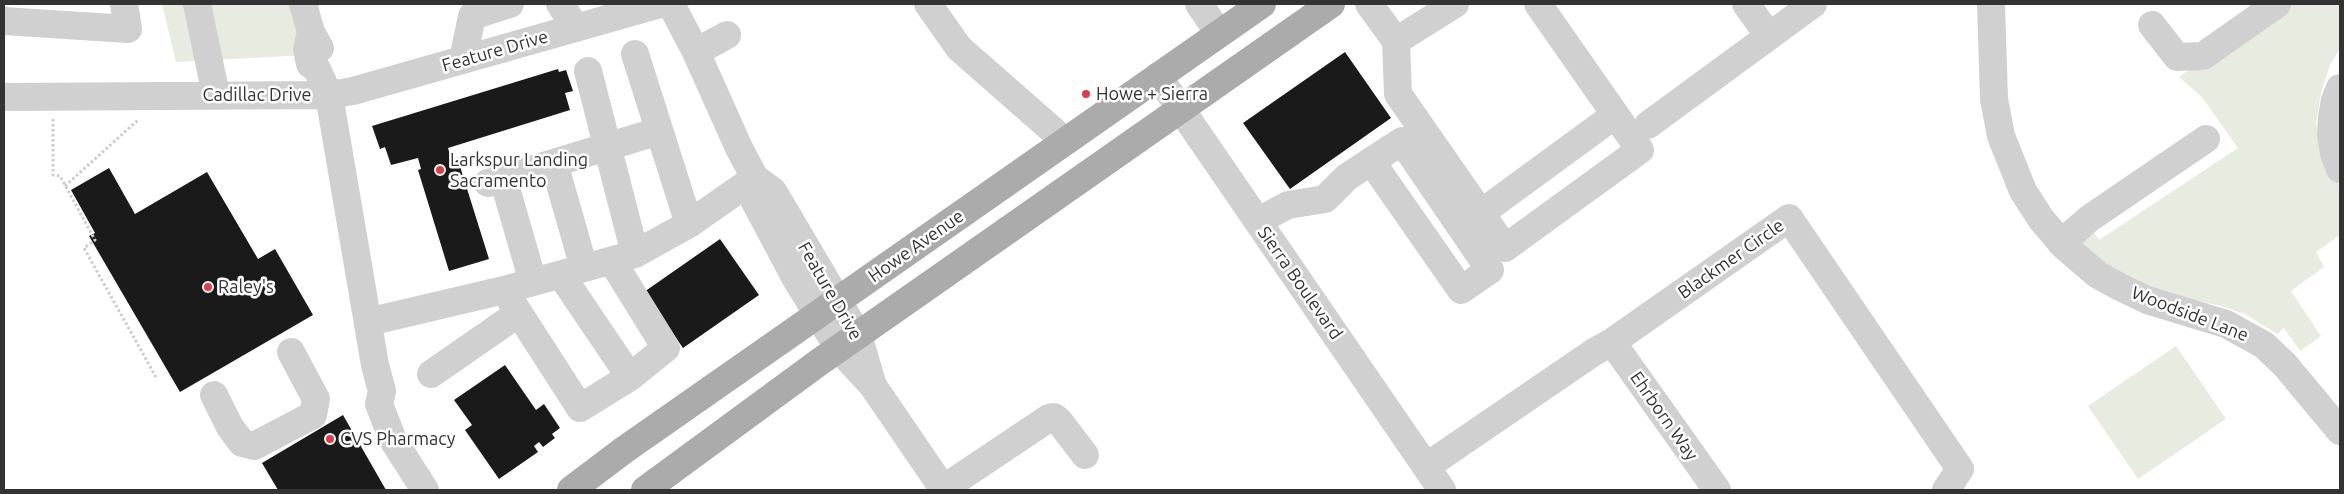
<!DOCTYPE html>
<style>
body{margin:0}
#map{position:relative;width:2344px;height:494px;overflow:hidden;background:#fff;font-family:Ubuntu,sans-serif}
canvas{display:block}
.frame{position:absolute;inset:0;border:5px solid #333;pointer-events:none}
</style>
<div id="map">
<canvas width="2344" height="494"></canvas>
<div class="frame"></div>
</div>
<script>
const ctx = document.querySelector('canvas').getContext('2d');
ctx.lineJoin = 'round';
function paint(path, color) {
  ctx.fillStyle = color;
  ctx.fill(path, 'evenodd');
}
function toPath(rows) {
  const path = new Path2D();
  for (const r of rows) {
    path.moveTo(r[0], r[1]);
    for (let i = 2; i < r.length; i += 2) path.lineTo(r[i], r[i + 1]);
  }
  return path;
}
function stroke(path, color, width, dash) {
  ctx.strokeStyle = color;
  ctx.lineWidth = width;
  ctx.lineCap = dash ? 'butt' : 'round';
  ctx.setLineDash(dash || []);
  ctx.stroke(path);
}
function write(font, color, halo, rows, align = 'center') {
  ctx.font = font + ' Ubuntu,sans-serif';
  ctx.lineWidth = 5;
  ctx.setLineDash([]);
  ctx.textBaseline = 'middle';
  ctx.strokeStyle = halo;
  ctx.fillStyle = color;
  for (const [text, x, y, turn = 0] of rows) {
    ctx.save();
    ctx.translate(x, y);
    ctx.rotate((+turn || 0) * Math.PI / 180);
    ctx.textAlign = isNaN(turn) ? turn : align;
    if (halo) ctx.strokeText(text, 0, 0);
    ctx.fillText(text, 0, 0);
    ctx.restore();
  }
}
const green = toPath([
 [162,4,318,4,326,54,176,62],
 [2285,4,2340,4,2340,48,2330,65,2321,93,2316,123,2323,156,2340,187,2340,235,2316,252,2324,267,2291,291,2321,336,2300,351,2284,328,2277,334,2245,314,2221,306,2159,292,2093,259,2076,235,2089,226,2099,240,2238,148,2202,97,2179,77],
 [2176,346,2226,419,2138,479,2088,406]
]);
const building = toPath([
 [1345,52,1391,118,1290,189,1243,123],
 [558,69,559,72,566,70,573,91,565,93,570,110,448,148,452,162,458,160,489,259,449,271,418,170,421,169,418,158,391,165,385,147,380,149,372,126],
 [109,168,135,214,207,172,258,259,275,249,313,315,180,392,89,236,95,233,71,190],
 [720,239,759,295,683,348,644,292],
 [505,365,536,410,544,404,560,428,552,434,555,438,543,447,539,442,534,446,538,452,499,479,465,430,472,425,454,400],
 [343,415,386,490,278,490,262,463]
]);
const path = toPath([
 [53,119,53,175,60,176,95,240,84,248,157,379],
 [65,186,138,120]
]);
const minor = toPath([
 [197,4,216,95],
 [303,4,311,32,320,48],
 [560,4,576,28],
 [668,4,674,10,696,52,739,148,755,178,773,191,858,335,873,386],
 [928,4,959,48,1065,141],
 [1199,4,1219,33],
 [1369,4,1396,41,1398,94,1505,248,1640,150,1538,4],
 [1746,4,1769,36],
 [1991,4,1994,99,2001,136,2023,191,2041,219,2063,245,2098,275,2120,287,2147,300,2226,324,2264,345,2285,365,2340,431],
 [4,21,128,29,124,4],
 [2152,25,2177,57,2203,56,2277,4],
 [311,32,307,49,310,64,317,69,329,95,353,91,660,4],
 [1396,41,1455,4],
 [696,52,727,35],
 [635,54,689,224],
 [463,60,472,16,510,4],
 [588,71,635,254],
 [1158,76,1442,490],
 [2340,88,2335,100,2332,117,2331,135,2334,153,2340,169],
 [4,97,329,95,375,365,382,391,379,404,393,440,425,490],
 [1648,125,1813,4],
 [554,163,584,268],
 [503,178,533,282],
 [755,178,754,200,796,279,839,349,873,386,944,490],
 [488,183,659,131],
 [1481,213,1615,115],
 [1258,221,1288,205,1325,199,1347,177,1402,141,1490,270,1461,290,1371,161],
 [2061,243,2090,218,2206,139],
 [561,275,630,377],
 [504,290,580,408,630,377,666,348,612,261],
 [368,322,504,290,635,254,689,224,755,178],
 [1612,342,1717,490],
 [431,374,519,313],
 [214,395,230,427,242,443,254,446,313,415,316,399,291,352],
 [1427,466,1594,352,1612,342,1789,218,1960,469,1946,490],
 [943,489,1049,418,1054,417,1059,421,1085,455]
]);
const major = toPath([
 [571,490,624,450,1262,4],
 [645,490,818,363,1331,4]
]);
const markers = [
 [1086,94,5,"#e63946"],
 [440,170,5,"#e63946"],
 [208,287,5,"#e63946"],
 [330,439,5,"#e63946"]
];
const streetNames = [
 ["Feature Drive",495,51,-16],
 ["Cadillac Drive",257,95],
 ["Howe Avenue",916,246,-35],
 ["Blackmer Circle",1731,259,-35],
 ["Sierra Boulevard",1300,283,55],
 ["Feature Drive",830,291,60],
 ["Woodside Lane",2190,314,21],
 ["Ehrborn Way",1664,416,55]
];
const poiNames = [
 ["Howe + Sierra",1096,94],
 ["Larkspur Landing",450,160],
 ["Sacramento",450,181],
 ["Raley's",218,287],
 ["CVS Pharmacy",340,439]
];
paint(green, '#e6ecdf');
paint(building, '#1a1a1a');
stroke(path, '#cdcdcd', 3, [2.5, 2.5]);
stroke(minor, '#d0d0d0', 28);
stroke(major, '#ababab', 28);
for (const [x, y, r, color] of markers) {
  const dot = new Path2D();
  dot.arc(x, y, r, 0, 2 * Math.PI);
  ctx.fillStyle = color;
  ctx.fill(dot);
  stroke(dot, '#fff', 2);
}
write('18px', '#333', '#fff', streetNames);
write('18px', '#333', '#fff', poiNames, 'left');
</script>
